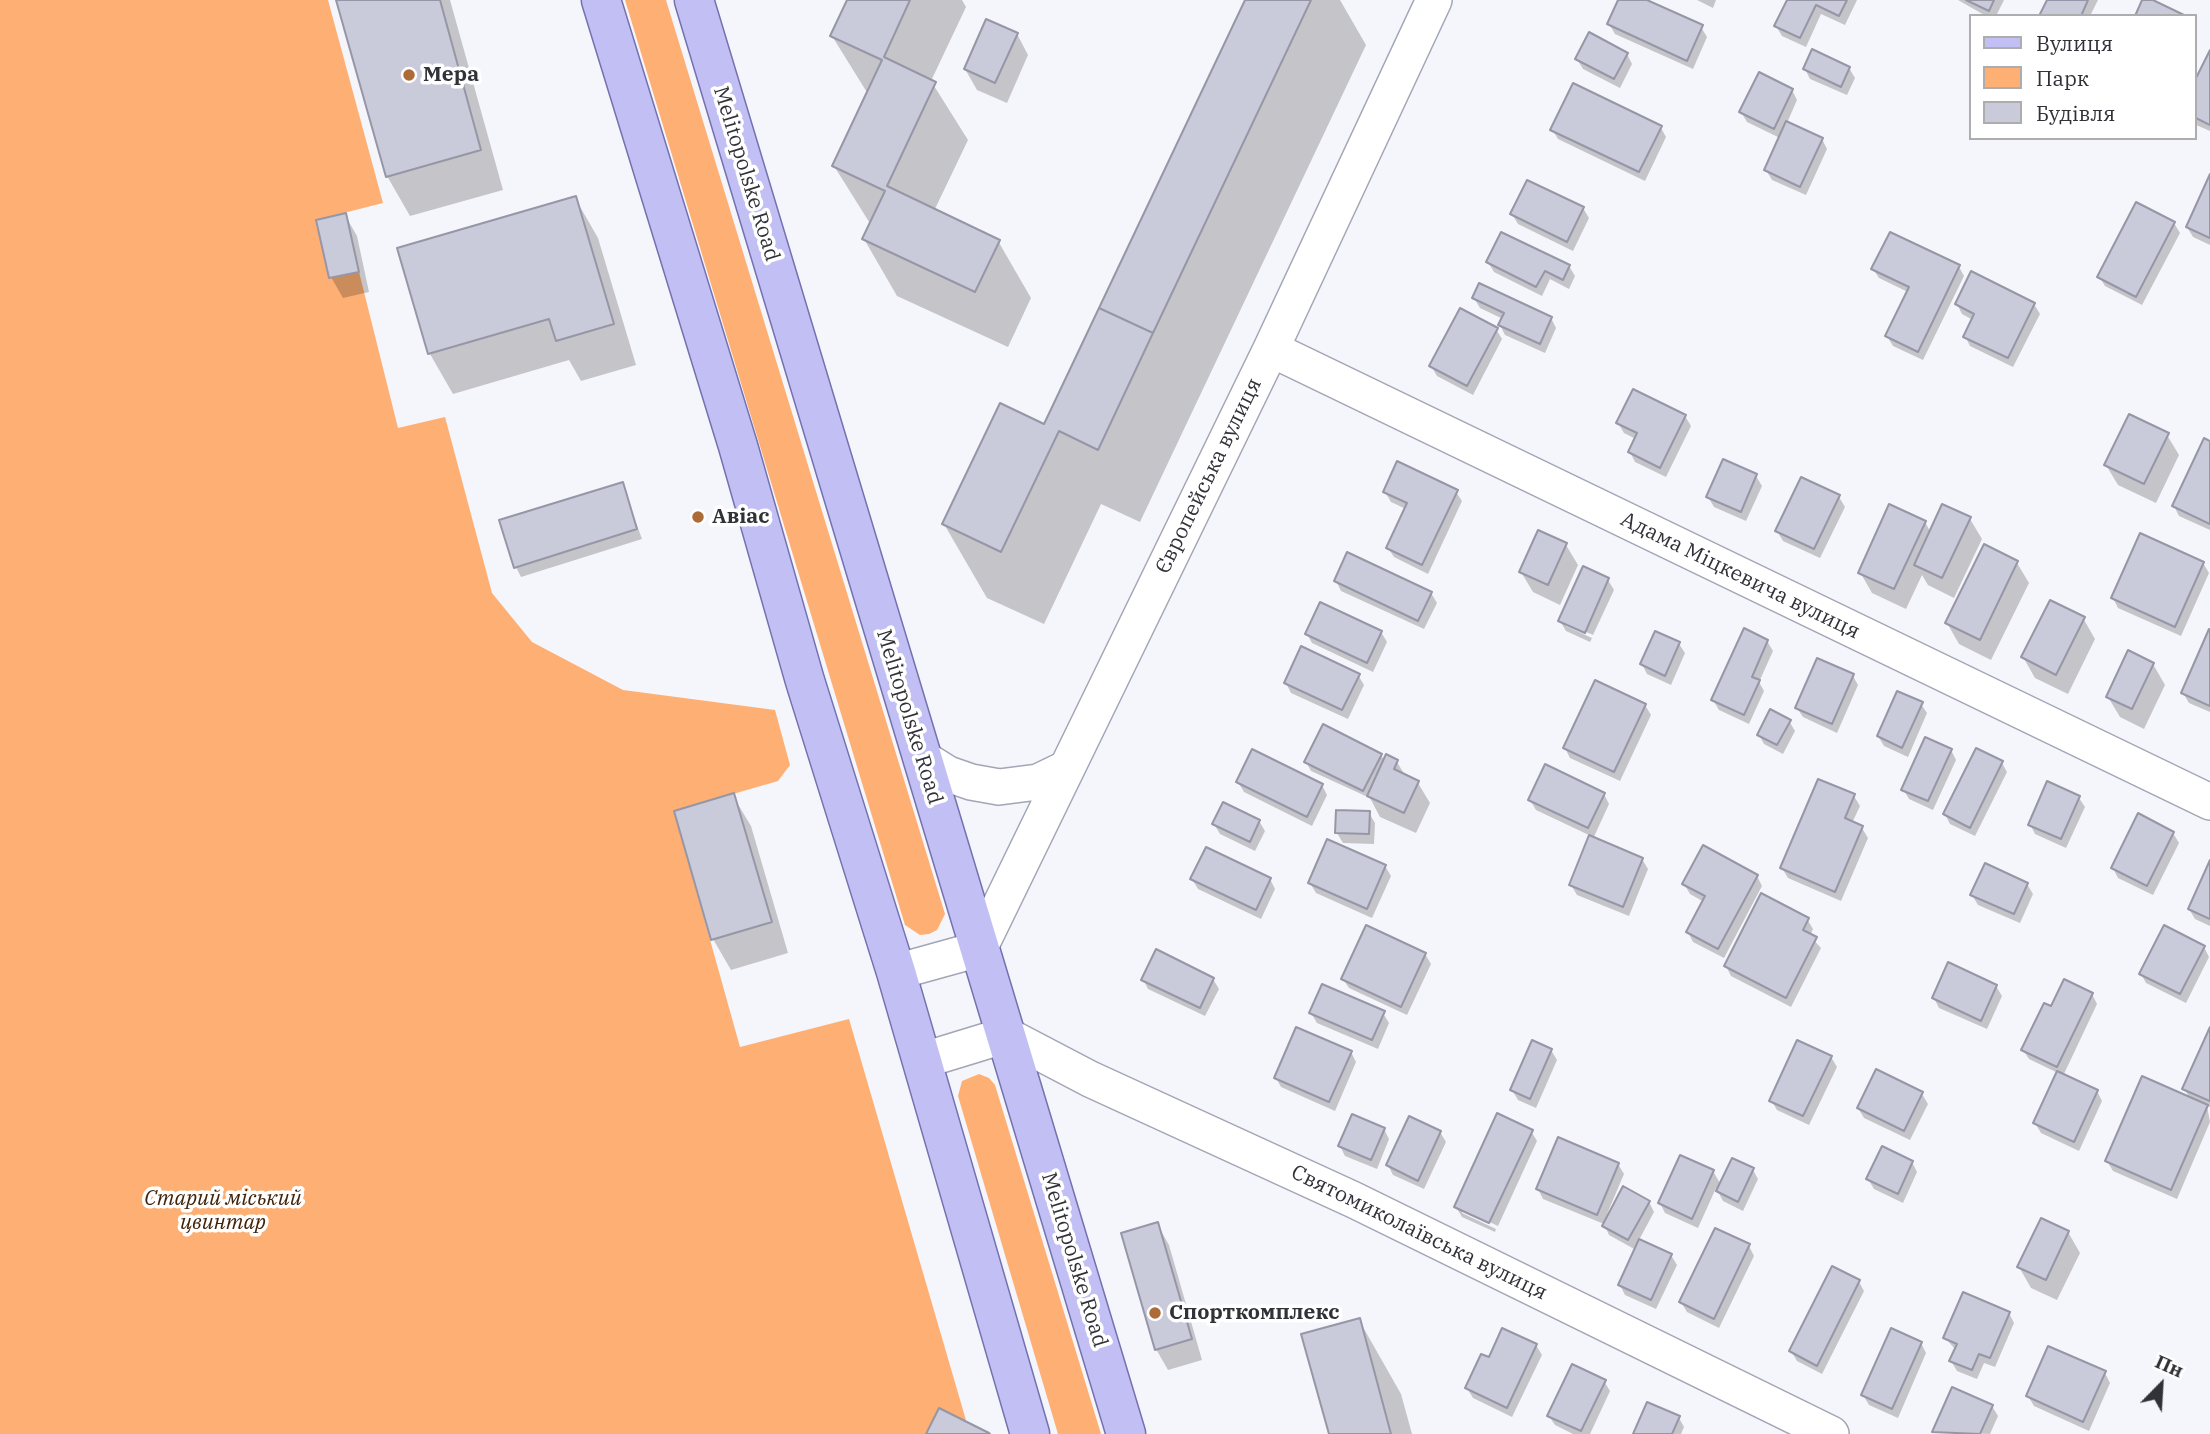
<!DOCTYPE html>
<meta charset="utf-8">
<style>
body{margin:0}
#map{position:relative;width:2210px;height:1434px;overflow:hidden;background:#f5f5fc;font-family:"IBM Plex Serif",serif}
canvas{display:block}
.legend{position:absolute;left:1969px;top:14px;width:228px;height:126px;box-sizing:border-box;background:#fff;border:2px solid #adadaf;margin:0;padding:9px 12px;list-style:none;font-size:21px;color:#313138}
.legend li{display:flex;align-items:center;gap:14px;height:35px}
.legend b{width:35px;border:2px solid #adadaf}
.north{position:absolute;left:2126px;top:1350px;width:70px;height:70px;-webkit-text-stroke:5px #fff;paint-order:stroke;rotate:24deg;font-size:19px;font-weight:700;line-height:28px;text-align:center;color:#313138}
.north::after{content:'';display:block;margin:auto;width:24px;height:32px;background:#313138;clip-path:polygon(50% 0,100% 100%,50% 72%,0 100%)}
</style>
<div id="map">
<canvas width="2210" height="1434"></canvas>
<ul class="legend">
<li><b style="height:9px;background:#c1bff4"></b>Вулиця</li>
<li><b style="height:19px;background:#feaf73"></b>Парк</li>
<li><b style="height:19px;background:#c9cada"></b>Будівля</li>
</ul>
<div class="north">Пн</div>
</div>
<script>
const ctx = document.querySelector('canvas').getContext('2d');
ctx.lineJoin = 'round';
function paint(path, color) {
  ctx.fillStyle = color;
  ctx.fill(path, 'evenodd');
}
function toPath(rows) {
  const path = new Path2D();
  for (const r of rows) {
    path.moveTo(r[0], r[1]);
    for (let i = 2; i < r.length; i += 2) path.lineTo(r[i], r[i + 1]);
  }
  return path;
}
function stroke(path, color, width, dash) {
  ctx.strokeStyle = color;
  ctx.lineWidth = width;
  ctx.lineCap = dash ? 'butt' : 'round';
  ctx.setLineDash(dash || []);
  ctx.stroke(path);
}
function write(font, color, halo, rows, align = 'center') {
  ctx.font = font + ' "IBM Plex Serif",serif';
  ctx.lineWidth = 7;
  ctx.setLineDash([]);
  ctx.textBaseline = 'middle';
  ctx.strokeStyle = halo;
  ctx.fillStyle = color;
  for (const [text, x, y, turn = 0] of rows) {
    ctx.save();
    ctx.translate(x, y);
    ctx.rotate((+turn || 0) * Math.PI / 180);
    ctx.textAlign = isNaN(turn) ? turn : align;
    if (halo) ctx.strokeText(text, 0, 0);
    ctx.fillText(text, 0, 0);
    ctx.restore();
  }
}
const green = toPath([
 [0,0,328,0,383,203,316,220,329,278,359,272,398,428,445,417,492,593,532,642,623,690,775,710,790,765,778,781,674,811,740,1047,849,1019,970,1434,0,1434],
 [625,0,666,0,945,914,937,930,929,934,920,935,905,925],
 [979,1074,989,1078,995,1085,1101,1434,1058,1434,958,1096,962,1081]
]);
const shadow = toPath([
 [338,0,450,0,503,190,410,216,387,176],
 [849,0,962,0,966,7,931,81,968,140,934,211,998,241,1031,298,1008,347,897,296,864,239,871,225,834,166,868,94,832,36],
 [1247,0,1340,0,1366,45,1140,522,1101,504,1044,624,987,598,944,524,1045,426],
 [1620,0,1642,0,1701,27,1707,37,1693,69,1615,34,1609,24],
 [1697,0,1716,0,1713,8],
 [1788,0,1857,0,1845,25,1821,14,1806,47,1782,36,1776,26],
 [1958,0,2004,0,1996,16,1986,16],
 [2049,0,2098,0,2090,16,2041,16],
 [1017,34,1028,55,1007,103,977,90,965,69],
 [1627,54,1632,64,1620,88,1583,69,1577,59],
 [2210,54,2210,131,2194,124,2194,86],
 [1849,68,1855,78,1847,95,1810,79,1805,69],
 [1792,90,1797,100,1787,123,1822,139,1827,149,1806,195,1772,180,1766,170,1780,138,1747,122,1741,112],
 [1661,128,1666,137,1645,181,1558,139,1552,129],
 [2210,178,2210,245,2193,237,2187,227],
 [575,198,598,238,636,365,581,381,569,360,453,394,430,354,399,250],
 [1583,208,1589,218,1573,251,1518,224,1512,214],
 [345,215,357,236,369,292,343,298,331,277],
 [2174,223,2180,233,2142,305,2105,286,2099,276],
 [1488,262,1569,266,1575,276,1569,289,1550,279,1542,296,1494,272],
 [1959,267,1964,276,1923,360,1893,346,1887,336,1908,292,1879,278,1873,269],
 [1474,298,1551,318,1556,328,1545,353,1505,335,1500,325,1503,319,1480,308],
 [1957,304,2034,304,2040,314,2013,367,1970,346,1965,336,1973,320,1962,314],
 [1496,329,1502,339,1473,395,1437,376,1431,366],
 [1685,416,1691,426,1666,477,1635,462,1630,452,1636,439,1624,433,1618,423],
 [2167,435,2179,455,2156,503,2118,485,2106,465],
 [2210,443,2210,530,2179,516,2174,506],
 [1756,476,1762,486,1746,521,1714,507,1708,497],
 [622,484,642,539,521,577,516,567],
 [1385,492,1456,492,1462,501,1428,574,1394,557,1388,548,1406,509,1391,502],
 [1839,497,1845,507,1820,558,1783,541,1777,531],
 [1970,519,1982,539,1954,598,1928,585,1922,575,1906,609,1872,593,1860,572,1925,522,1931,533],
 [1566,545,1578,565,1560,605,1533,592,1521,572],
 [2017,563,2029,583,1991,660,1959,644,1947,623],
 [2203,563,2209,573,2181,636,2118,608,2113,598],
 [1608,580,1614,590,1593,635,1566,623,1566,626,1592,638,1590,642,1566,631,1560,621],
 [1336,581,1431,593,1437,603,1424,629,1341,591],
 [2083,618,2095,639,2068,694,2035,678,2023,657],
 [1381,632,1387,642,1373,672,1312,643,1307,634],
 [2210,632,2210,712,2189,703,2183,693],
 [1767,641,1773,651,1759,682,1764,691,1749,724,1719,710,1713,700],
 [1679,644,1685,653,1671,685,1647,674,1642,664],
 [2153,664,2165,685,2144,729,2120,717,2108,697],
 [1358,675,1364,685,1348,719,1291,693,1286,683],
 [1853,676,1858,685,1837,733,1803,717,1797,708],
 [1921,704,1927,713,1908,757,1884,746,1878,736],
 [1645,705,1651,715,1620,781,1570,758,1565,748],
 [1789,721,1795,731,1783,754,1764,744,1759,735],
 [1951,750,1956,760,1933,810,1909,799,1903,789],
 [1381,755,1385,762,1397,762,1406,777,1418,783,1430,803,1416,833,1380,817,1370,798,1311,771,1306,762],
 [2002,763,2007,772,1975,836,1950,824,1945,814],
 [1238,782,1322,785,1327,795,1312,826,1244,792],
 [1604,794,1609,804,1593,839,1642,859,1648,869,1629,916,1577,895,1571,885,1591,836,1536,810,1530,800],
 [733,796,751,826,788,953,731,970,713,939],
 [1854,796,1860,806,1852,823,1862,828,1868,838,1841,901,1788,878,1782,868],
 [2079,798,2085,807,2066,848,2035,834,2030,824],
 [1369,813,1375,823,1374,844,1343,843,1337,833],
 [1259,821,1265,831,1255,851,1220,834,1214,824],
 [2173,833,2179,843,2153,895,2118,878,2113,868],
 [2210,864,2210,926,2195,919,2189,909],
 [1385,866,1391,876,1372,918,1316,893,1310,883],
 [1757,876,1762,886,1724,958,1693,942,1688,932,1704,902,1690,894,1684,884],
 [1192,879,1270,879,1275,889,1261,919,1198,889],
 [2027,884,2033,894,2020,923,1978,905,1972,895],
 [1807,919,1813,929,1810,936,1821,948,1791,1007,1731,976,1726,966],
 [2204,947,2209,957,2186,1003,2146,983,2141,974],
 [1425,954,1431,964,1407,1015,1349,988,1343,979],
 [1143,979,1213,979,1219,989,1205,1016,1148,989],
 [1996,986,2002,996,1987,1029,1939,1008,1934,998],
 [2092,994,2097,1004,2063,1076,2097,1091,2102,1101,2079,1151,2041,1133,2035,1123,2058,1073,2029,1059,2023,1050,2052,1008],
 [1311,1013,1383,1013,1389,1023,1378,1049,1317,1023],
 [2210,1032,2210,1107,2207,1106,2210,1122,2177,1199,2113,1171,2107,1161,2190,1099,2184,1088],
 [1551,1050,1557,1060,1536,1108,1518,1100,1512,1090],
 [1351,1052,1356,1062,1335,1111,1281,1087,1276,1078],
 [1831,1057,1837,1067,1809,1125,1777,1110,1771,1100],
 [1922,1094,1928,1104,1910,1140,1864,1118,1858,1108],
 [1384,1129,1389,1139,1377,1169,1345,1156,1340,1146],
 [1531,1131,1537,1141,1498,1226,1462,1209,1462,1213,1496,1229,1495,1232,1462,1217,1456,1207],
 [1440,1132,1446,1142,1424,1189,1393,1175,1388,1165],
 [1912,1162,1917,1172,1903,1203,1874,1189,1868,1179],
 [1618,1164,1624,1174,1607,1214,1649,1202,1654,1212,1639,1240,1671,1255,1677,1265,1656,1309,1625,1295,1620,1285,1636,1250,1609,1235,1604,1224,1543,1199,1538,1189],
 [1753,1170,1758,1179,1743,1211,1723,1201,1716,1188,1698,1228,1665,1213,1660,1203,1713,1171,1721,1185],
 [1157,1224,1169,1245,1202,1360,1168,1370,1156,1349],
 [2068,1232,2080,1253,2057,1300,2031,1288,2019,1267],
 [1749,1246,1754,1256,1719,1328,1687,1312,1681,1302],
 [1859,1282,1864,1291,1822,1374,1797,1361,1791,1351],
 [2009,1313,2014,1323,1995,1367,1984,1363,1977,1379,1957,1371,1951,1361,1956,1350,1945,1338],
 [1359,1320,1401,1394,1412,1434,1331,1434],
 [1921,1343,1926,1353,1898,1418,1869,1405,1863,1395],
 [1536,1345,1542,1355,1512,1417,1473,1398,1467,1388,1489,1359],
 [2105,1373,2110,1383,2089,1431,2034,1406,2028,1396],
 [1604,1381,1610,1391,1590,1434,1573,1434,1555,1425,1549,1416],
 [1992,1406,1998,1416,1990,1434,1934,1432],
 [1679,1418,1684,1427,1681,1434,1635,1434]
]);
const building = toPath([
 [336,0,440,0,481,150,386,177,336,0],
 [847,0,910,0,884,57,936,82,887,186,1000,240,975,292,862,239,885,191,832,166,882,60,830,36,847,0],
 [1245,0,1311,0,1153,333,1099,308,1245,0],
 [1618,0,1647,0,1703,25,1687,61,1607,24,1618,0],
 [1787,0,1847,0,1839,16,1816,5,1800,38,1774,26,1787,0],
 [1966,0,1994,0,1989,11,1966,0],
 [2047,0,2088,0,2081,16,2039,16,2047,0],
 [2142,0,2153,0,2184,15,2135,16,2142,0],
 [986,19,1018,33,995,83,964,69,986,19],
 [1589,32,1628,53,1614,79,1575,59,1589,32],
 [1812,49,1850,67,1841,87,1803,69,1812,49],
 [2210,50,2210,125,2194,117,2194,82,2210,50],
 [1759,72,1793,89,1774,129,1739,112,1759,72],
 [1573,83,1662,126,1639,172,1550,130,1573,83],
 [1786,121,1823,138,1800,187,1764,170,1786,121],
 [2210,174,2210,238,2186,227,2210,174],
 [1527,180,1584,207,1567,242,1510,214,1527,180],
 [576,196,614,324,556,341,549,319,428,354,397,248,576,196],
 [2136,202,2175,222,2136,297,2097,277,2136,202],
 [346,213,359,272,329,278,316,220,346,213],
 [1501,232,1570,265,1563,280,1545,271,1536,287,1486,262,1501,232],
 [1890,232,1960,265,1918,352,1885,336,1909,287,1871,269,1890,232],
 [1971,271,2035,303,2008,358,1963,337,1974,314,1955,304,1971,271],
 [1479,283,1552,317,1540,344,1498,325,1504,313,1472,298,1479,283],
 [1099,308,1153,333,1098,450,1059,431,1001,552,942,524,1000,403,1044,424,1099,308],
 [1460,308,1498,328,1467,386,1429,366,1460,308],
 [1633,389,1686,415,1660,468,1628,452,1637,433,1616,423,1633,389],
 [2129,414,2169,433,2144,484,2104,465,2129,414],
 [2204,438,2210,441,2210,524,2172,506,2204,438],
 [1723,459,1757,474,1741,512,1706,497,1723,459],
 [1397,461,1458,490,1422,565,1386,548,1407,503,1383,492,1397,461],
 [1801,477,1840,495,1814,549,1775,531,1801,477],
 [623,482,637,529,514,568,499,520,623,482],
 [1889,504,1926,521,1894,589,1858,573,1889,504],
 [1942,504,1971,517,1942,578,1914,565,1942,504],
 [1538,530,1567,543,1548,585,1519,572,1538,530],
 [2140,533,2204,562,2175,627,2111,598,2140,533],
 [1984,544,2018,561,1980,640,1945,623,1984,544],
 [1347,552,1432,592,1418,621,1334,581,1347,552],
 [1583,566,1609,578,1585,633,1558,621,1583,566],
 [2050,600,2085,617,2056,675,2021,657,2050,600],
 [1320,602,1382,631,1367,663,1305,634,1320,602],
 [1744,628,1768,640,1752,677,1760,680,1744,715,1711,700,1744,628],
 [2209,629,2210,630,2210,706,2181,693,2209,629],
 [1655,631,1680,642,1665,676,1640,664,1655,631],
 [1301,646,1360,674,1342,710,1284,683,1301,646],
 [2128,650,2154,663,2132,709,2106,697,2128,650],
 [1817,658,1854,674,1832,724,1795,708,1817,658],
 [1595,680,1646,704,1614,772,1563,748,1595,680],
 [1897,691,1923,702,1902,748,1877,736,1897,691],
 [1770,709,1791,720,1777,745,1757,735,1770,709],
 [1323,724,1382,754,1363,791,1304,762,1323,724],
 [1925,737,1952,749,1928,801,1901,790,1925,737],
 [1976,748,2003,761,1970,828,1943,814,1976,748],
 [1252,749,1323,784,1307,817,1236,782,1252,749],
 [1386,754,1398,760,1394,769,1419,781,1404,813,1367,796,1386,754],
 [1545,764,1605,793,1588,828,1528,800,1545,764],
 [1818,779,1855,794,1845,818,1863,826,1835,892,1780,868,1818,779],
 [2047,781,2080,796,2061,839,2028,825,2047,781],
 [734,793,772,922,711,940,674,811,734,793],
 [1223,802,1260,820,1250,842,1212,824,1223,802],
 [1336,810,1370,811,1369,834,1335,833,1336,810],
 [2138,813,2174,832,2147,886,2111,868,2138,813],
 [1589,835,1643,858,1623,907,1569,885,1589,835],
 [1327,839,1386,865,1367,909,1308,883,1327,839],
 [1703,845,1758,875,1718,949,1686,932,1705,896,1682,884,1703,845],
 [1206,847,1271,878,1256,910,1190,879,1206,847],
 [2210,860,2210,919,2188,909,2210,860],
 [1985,863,2028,883,2014,914,1970,895,1985,863],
 [1761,893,1809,918,1803,930,1817,937,1786,998,1724,966,1761,893],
 [1366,925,1426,953,1401,1007,1341,979,1366,925],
 [2164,925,2205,946,2180,994,2139,974,2164,925],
 [1156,949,1214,978,1200,1008,1141,980,1156,949],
 [1948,962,1997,985,1981,1021,1932,998,1948,962],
 [2064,979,2093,993,2057,1067,2021,1050,2044,1003,2051,1006,2064,979],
 [1322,984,1385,1011,1372,1040,1309,1013,1322,984],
 [1296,1027,1352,1051,1329,1102,1274,1078,1296,1027],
 [2210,1027,2210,1101,2182,1089,2210,1027],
 [1532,1040,1552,1049,1530,1099,1510,1090,1532,1040],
 [1797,1040,1832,1056,1803,1116,1769,1101,1797,1040],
 [1876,1069,1923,1092,1904,1131,1857,1108,1876,1069],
 [2057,1071,2098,1090,2074,1142,2033,1123,2057,1071],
 [2142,1076,2208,1105,2171,1190,2105,1161,2142,1076],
 [1497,1113,1533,1130,1489,1223,1454,1207,1497,1113],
 [1352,1114,1385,1128,1371,1160,1338,1146,1352,1114],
 [1409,1116,1441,1131,1418,1181,1386,1165,1409,1116],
 [1558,1137,1619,1163,1597,1215,1536,1189,1558,1137],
 [1882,1146,1913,1161,1898,1194,1866,1179,1882,1146],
 [1680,1155,1714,1170,1692,1219,1658,1203,1680,1155],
 [1732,1158,1754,1168,1738,1202,1716,1191,1732,1158],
 [1623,1186,1650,1201,1628,1240,1602,1226,1623,1186],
 [2041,1218,2069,1231,2046,1280,2017,1267,2041,1218],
 [1158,1222,1192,1339,1155,1350,1121,1233,1158,1222],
 [1715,1228,1750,1244,1714,1319,1679,1302,1715,1228],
 [1639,1239,1672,1254,1651,1300,1618,1285,1639,1239],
 [1832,1266,1860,1280,1817,1366,1789,1351,1832,1266],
 [1963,1292,2010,1312,1990,1358,1979,1354,1972,1370,1949,1361,1957,1344,1943,1338,1963,1292],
 [1360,1318,1391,1434,1329,1434,1301,1334,1360,1318],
 [1502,1328,1537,1344,1507,1408,1465,1388,1481,1354,1489,1357,1502,1328],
 [1891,1328,1922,1342,1892,1409,1861,1395,1891,1328],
 [2048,1346,2106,1371,2083,1422,2026,1396,2048,1346],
 [1572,1364,1606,1380,1581,1431,1547,1416,1572,1364],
 [1952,1387,1993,1405,1980,1434,1932,1432,1952,1387],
 [1647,1402,1680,1416,1672,1434,1633,1434,1647,1402],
 [939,1408,989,1433,990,1434,926,1434,939,1408]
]);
const minor = toPath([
 [1271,349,2210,802],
 [921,757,948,774,971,782,999,787,1038,782,1067,768],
 [896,972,979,949,1271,349,1434,0],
 [921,1061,1006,1035,1090,1079,1354,1200,1831,1434]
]);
const major = toPath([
 [601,0,738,446,805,681,896,972,1030,1434],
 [694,0,1126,1434]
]);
const markers = [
 [409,75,7,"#ad6c37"],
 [698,517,7,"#ad6c37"],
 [1155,1313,7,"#ad6c37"]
];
const poiNames = [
 ["Мера",423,75],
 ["Авіас",712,517],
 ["Спорткомплекс",1169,1313]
];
const streetNames = [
 ["Melitopolske Road",746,174,73],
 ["Європейська вулиця",1209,476,-64],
 ["Адама Міцкевича вулиця",1740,576,26],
 ["Melitopolske Road",909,717,73],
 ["Святомиколаївська вулиця",1419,1233,26],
 ["Melitopolske Road",1074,1260,73]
];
const parkNames = [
 ["Старий міський",223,1199],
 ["цвинтар",223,1223]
];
paint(green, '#feaf73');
paint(shadow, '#0003');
paint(building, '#c9cada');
stroke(building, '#9696a6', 2);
stroke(minor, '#a4a5b5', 38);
stroke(major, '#7372ae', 41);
stroke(minor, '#fff', 35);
stroke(major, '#c1bff4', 38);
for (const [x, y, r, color] of markers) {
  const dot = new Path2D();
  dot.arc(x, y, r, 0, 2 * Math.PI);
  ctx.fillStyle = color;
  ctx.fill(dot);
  stroke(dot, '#fff', 2.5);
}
write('bold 21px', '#313138', '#fff', poiNames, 'left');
write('21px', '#313138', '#fff', streetNames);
write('italic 21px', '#422308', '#fff', parkNames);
</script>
